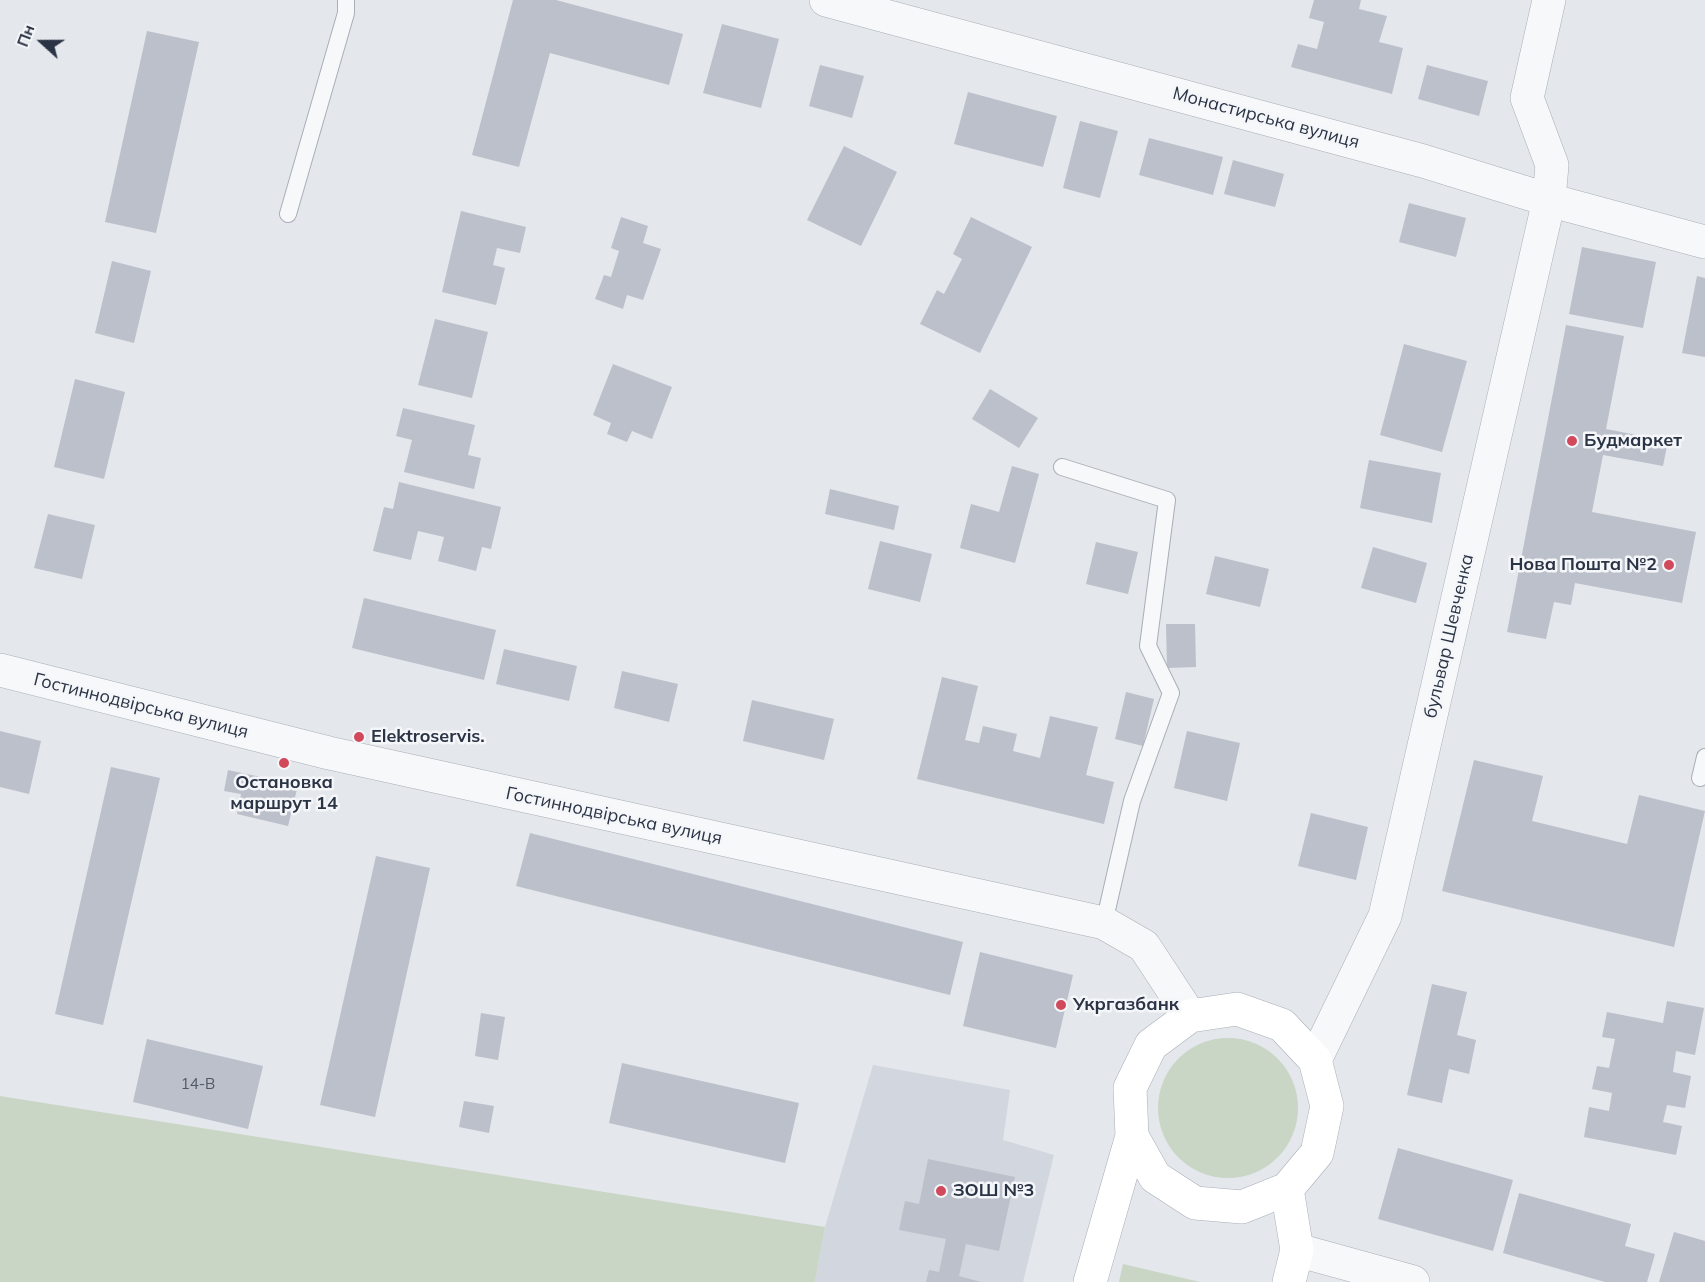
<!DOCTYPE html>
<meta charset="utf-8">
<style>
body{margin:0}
#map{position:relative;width:1705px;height:1282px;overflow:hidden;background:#e4e7ec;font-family:Mulish,sans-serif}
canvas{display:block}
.north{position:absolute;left:12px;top:12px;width:60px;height:60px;-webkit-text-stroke:4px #f4f6f9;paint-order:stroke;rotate:291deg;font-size:16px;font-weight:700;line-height:24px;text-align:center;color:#2b3445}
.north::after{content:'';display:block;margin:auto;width:21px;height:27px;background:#2b3445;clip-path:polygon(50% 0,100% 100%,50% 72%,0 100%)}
</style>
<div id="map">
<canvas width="1705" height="1282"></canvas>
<div class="north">Пн</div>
</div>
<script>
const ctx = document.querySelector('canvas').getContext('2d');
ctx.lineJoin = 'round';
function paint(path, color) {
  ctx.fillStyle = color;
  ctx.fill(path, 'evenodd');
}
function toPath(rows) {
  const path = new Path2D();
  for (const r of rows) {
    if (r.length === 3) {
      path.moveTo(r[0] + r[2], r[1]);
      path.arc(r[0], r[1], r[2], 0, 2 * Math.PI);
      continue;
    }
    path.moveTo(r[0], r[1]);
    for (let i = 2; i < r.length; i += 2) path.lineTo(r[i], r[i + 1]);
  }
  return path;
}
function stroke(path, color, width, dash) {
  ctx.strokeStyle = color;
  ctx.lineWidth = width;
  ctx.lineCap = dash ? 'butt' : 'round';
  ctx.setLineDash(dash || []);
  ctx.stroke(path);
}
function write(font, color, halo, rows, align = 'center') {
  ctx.font = font + ' Mulish,sans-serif';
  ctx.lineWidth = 5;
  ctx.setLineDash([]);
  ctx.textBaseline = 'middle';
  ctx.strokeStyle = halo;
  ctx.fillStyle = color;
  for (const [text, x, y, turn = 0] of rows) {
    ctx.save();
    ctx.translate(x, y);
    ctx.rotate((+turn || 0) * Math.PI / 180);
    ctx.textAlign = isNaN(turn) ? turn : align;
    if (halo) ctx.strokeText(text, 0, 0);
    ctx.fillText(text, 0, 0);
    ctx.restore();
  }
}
const built = toPath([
 [873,1065,1010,1090,1003,1140,1054,1155,1023,1282,815,1282,825,1227]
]);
const green = toPath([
 [1228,1108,70],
 [0,1096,825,1227,815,1282,0,1282],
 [1123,1264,1200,1282,1119,1282]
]);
const building = toPath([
 [513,0,556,0,683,34,669,85,550,53,519,167,472,155],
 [1314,0,1361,0,1359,9,1387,16,1379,42,1403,48,1392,94,1291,67,1298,44,1317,49,1324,22,1309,18],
 [722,24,779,39,761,108,703,93],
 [147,31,199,42,156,233,105,222],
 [820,65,864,76,852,118,809,106],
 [1427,65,1488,81,1479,116,1418,99],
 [968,92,1057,116,1043,167,954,144],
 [1080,121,1118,131,1100,198,1063,188],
 [1149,138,1223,157,1213,195,1139,175],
 [844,146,897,172,861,246,807,220],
 [1233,160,1284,174,1275,207,1224,194],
 [1409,203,1466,218,1456,257,1399,242],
 [461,211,526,227,520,253,497,248,493,265,505,268,496,305,442,292],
 [621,217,648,226,643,243,661,249,643,300,627,295,623,309,595,299,604,275,611,277,619,251,611,248],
 [971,217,1032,247,980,353,920,324,937,290,944,294,962,259,953,254],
 [1582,247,1656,262,1643,328,1569,314],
 [112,261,151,271,134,343,95,333],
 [1697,276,1705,278,1705,357,1682,353],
 [435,319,488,332,472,398,418,385],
 [1566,325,1624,336,1606,429,1668,441,1663,466,1603,455,1592,512,1696,532,1682,603,1575,583,1571,605,1554,602,1546,639,1507,632],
 [1404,344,1467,361,1442,452,1380,435],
 [613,364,672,387,652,439,632,431,627,442,607,434,611,423,593,415],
 [75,379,125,392,104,479,54,467],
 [990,389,1038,418,1019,448,972,419],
 [403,408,475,425,468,455,481,458,474,489,404,472,412,440,396,436],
 [1369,460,1441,473,1432,523,1360,508],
 [1012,466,1039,474,1015,563,960,548,971,504,999,512],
 [399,482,501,507,491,549,482,547,476,571,438,561,444,537,418,531,411,560,373,551,384,507,393,509],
 [830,489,899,506,894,530,825,514],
 [48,514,95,525,82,579,34,568],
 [880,541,932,554,920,602,868,589],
 [1096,542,1138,552,1128,594,1086,584],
 [1373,547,1427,563,1416,603,1361,588],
 [1215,556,1269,569,1260,607,1206,594],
 [364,598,496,630,484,680,352,648],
 [1166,624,1195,624,1196,667,1167,668],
 [504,649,577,666,569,701,496,684],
 [622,671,678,684,669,722,614,708],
 [942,677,978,686,965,740,979,743,983,726,1017,734,1013,751,1040,758,1050,716,1098,727,1086,775,1114,782,1104,824,917,779],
 [1126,692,1154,699,1143,746,1115,739],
 [752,700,834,719,824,760,743,741],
 [0,731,41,741,29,794,0,787],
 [1187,731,1240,743,1227,801,1174,788],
 [1474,760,1543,776,1532,821,1627,844,1639,795,1705,811,1674,947,1442,891],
 [111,767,160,778,103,1025,55,1014],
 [228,770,298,785,288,826,237,814,241,794,224,791],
 [1311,813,1368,827,1356,880,1298,866],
 [530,833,963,942,950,995,516,886],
 [376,856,430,868,375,1117,320,1105],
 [980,952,1073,975,1056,1048,963,1026],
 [1432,984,1467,992,1457,1035,1476,1040,1469,1074,1449,1069,1442,1103,1407,1095],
 [1667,1001,1704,1008,1695,1055,1676,1051,1673,1072,1691,1076,1685,1108,1667,1105,1663,1122,1682,1126,1676,1155,1584,1137,1589,1107,1609,1111,1612,1093,1592,1089,1597,1066,1609,1068,1615,1039,1602,1037,1607,1012,1663,1023],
 [481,1013,505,1017,498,1060,475,1056],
 [147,1039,263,1066,248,1129,133,1102],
 [622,1063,799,1103,785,1163,609,1123],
 [464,1101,494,1106,489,1133,459,1127],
 [1398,1148,1513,1180,1493,1251,1378,1219],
 [928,1159,1015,1177,999,1251,966,1244,959,1276,981,1282,926,1282,929,1270,939,1272,946,1239,899,1230,905,1201,919,1204],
 [1519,1193,1631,1224,1625,1246,1655,1254,1647,1282,1605,1282,1503,1253],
 [1674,1232,1705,1241,1705,1282,1659,1282]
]);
const service = toPath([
 [288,214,346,13,346,0],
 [1062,467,1167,500,1148,646,1171,693,1132,801,1104,923],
 [1700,778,1705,757]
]);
const minor = toPath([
 [826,0,1423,161,1549,200,1705,242],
 [0,670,329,753,1104,923,1144,946,1190,1016],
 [1315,1060,1385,916,1549,200,1552,165,1527,98,1549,0],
 [1297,1250,1413,1282]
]);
const secondary = toPath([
 [1287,1189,1297,1250,1289,1282],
 [1090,1282,1132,1136,1130,1088,1151,1045,1190,1016,1237,1009,1282,1025,1315,1060,1327,1106,1317,1153,1287,1189,1242,1207,1195,1203,1155,1177,1132,1136]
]);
const markers = [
 [1572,441,6,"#d1495b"],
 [1669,565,6,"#d1495b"],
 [359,737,6,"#d1495b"],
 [284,763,6,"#d1495b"],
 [1061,1005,6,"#d1495b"],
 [941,1191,6,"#d1495b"]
];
const numberNames = [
 ["14-В",198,1084]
];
const streetNames = [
 ["Монастирська вулиця",1266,118,15],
 ["бульвар Шевченка",1449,636,-77],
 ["Гостиннодвірська вулиця",141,706,14],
 ["Гостиннодвірська вулиця",614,816,12]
];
const poiNames = [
 ["Будмаркет",1584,441],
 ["Нова Пошта №2",1657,565,"right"],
 ["Elektroservis.",371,737],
 ["Остановка",284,783,"center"],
 ["маршрут 14",284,804,"center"],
 ["Укргазбанк",1073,1005],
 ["ЗОШ №3",953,1191]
];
paint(built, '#d2d6de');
paint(green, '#c9d6c5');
paint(building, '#bbc0ca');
stroke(service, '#a9aeb7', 18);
stroke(minor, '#a9aeb7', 34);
stroke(secondary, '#a9aeb7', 34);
stroke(service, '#f7f8fa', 16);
stroke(minor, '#f7f8fa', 33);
stroke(secondary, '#fff', 33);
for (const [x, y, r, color] of markers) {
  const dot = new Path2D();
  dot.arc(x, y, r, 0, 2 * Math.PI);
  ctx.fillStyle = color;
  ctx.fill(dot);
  stroke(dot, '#f4f6f9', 2);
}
write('15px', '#4f5766', null, numberNames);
write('18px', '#2b3445', '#f4f6f9', streetNames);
write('bold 18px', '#2b3445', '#f4f6f9', poiNames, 'left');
</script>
